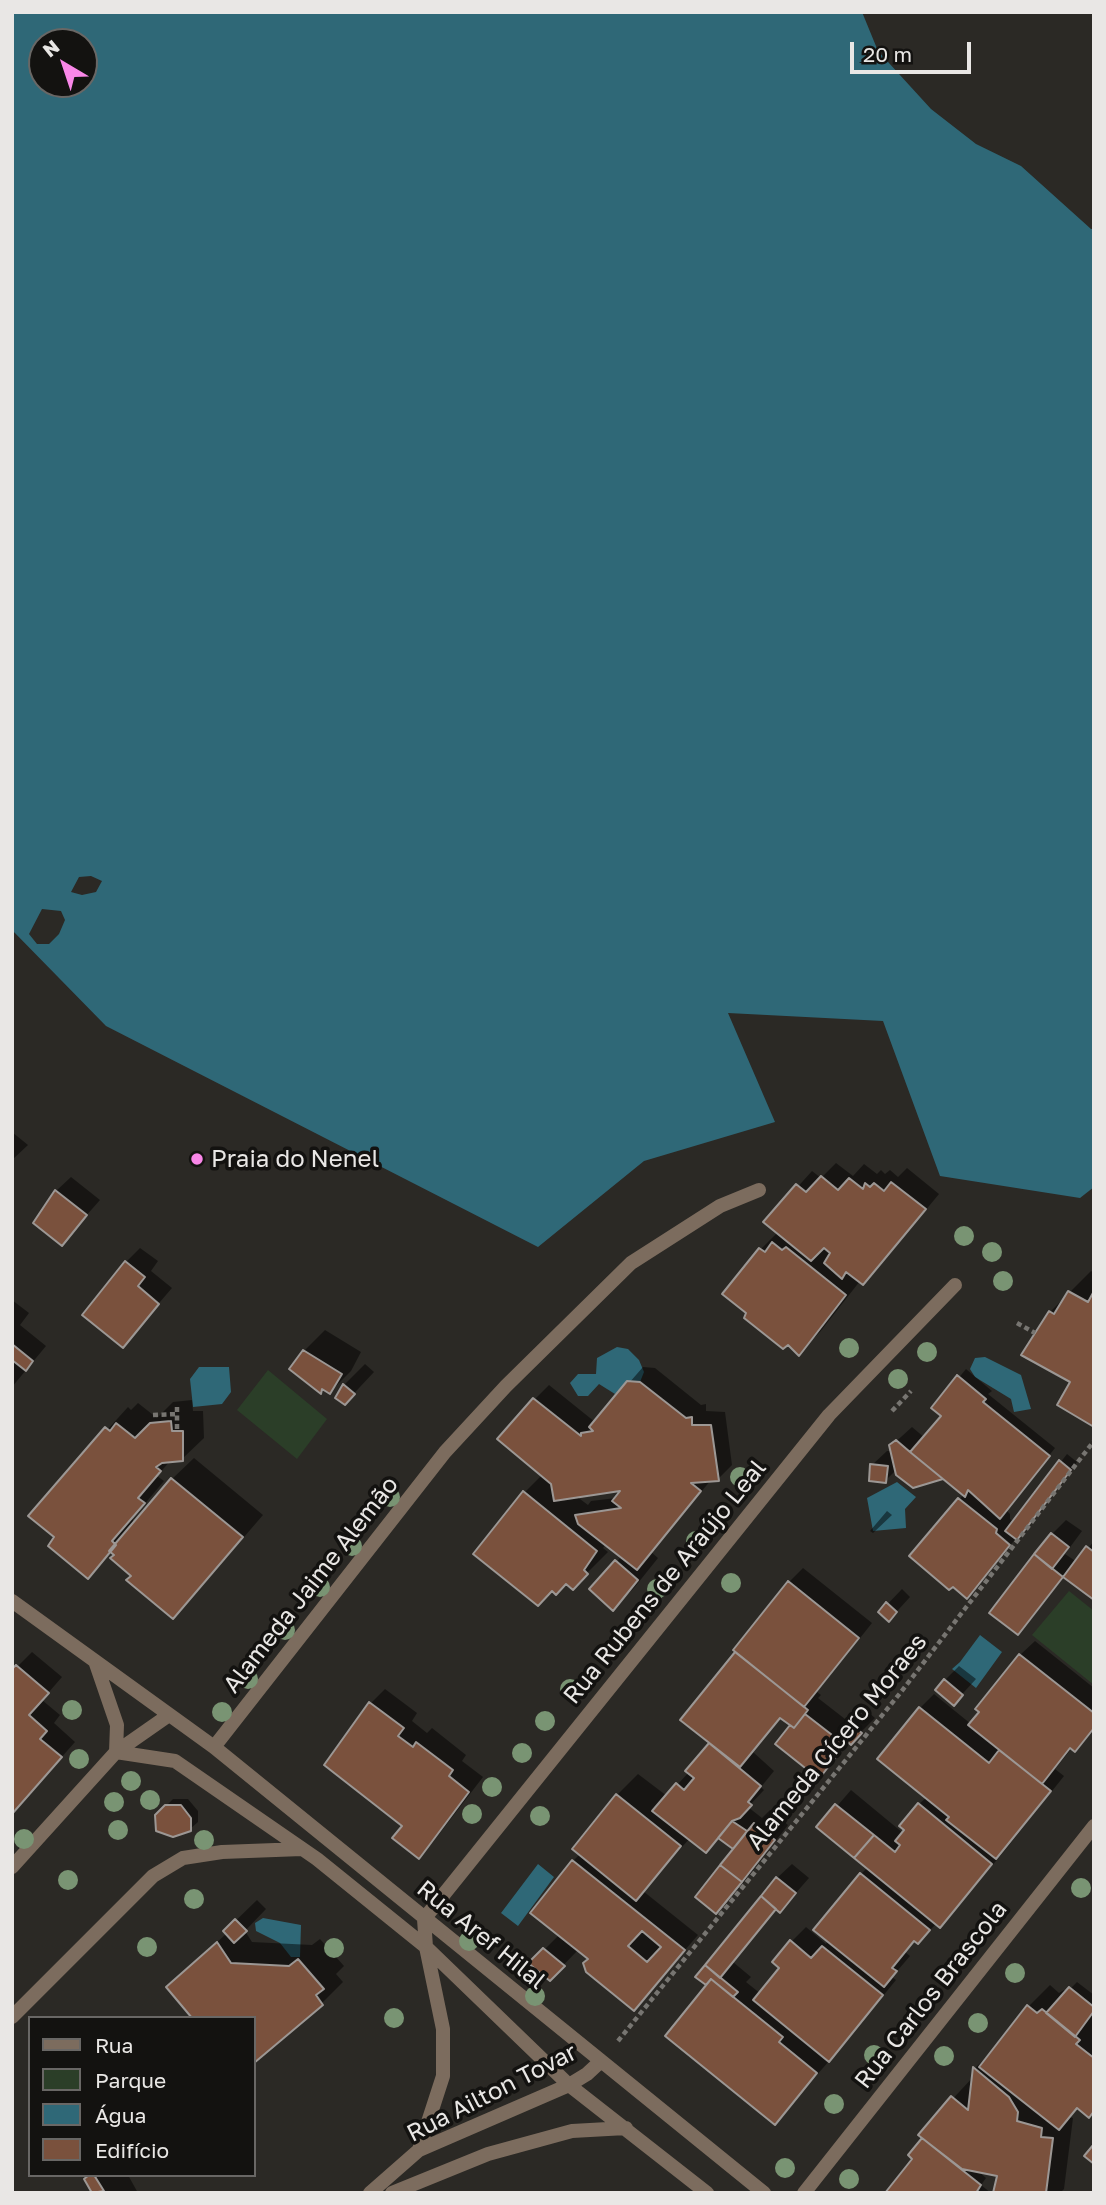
<!DOCTYPE html>
<meta charset="utf-8">
<style>
body{margin:0}
#map{position:relative;width:1106px;height:2205px;overflow:hidden;background:#2b2925;font-family:"Golos Text",sans-serif}
canvas{display:block}
.frame{position:absolute;inset:0;border:14px solid #e9e7e5;pointer-events:none}
.legend{position:absolute;left:28px;top:2016px;width:228px;height:161px;box-sizing:border-box;background:#131210;border:2px solid #696765;margin:0;padding:9px 12px;list-style:none;font-size:21px;color:#e9e7e5}
.legend li{display:flex;align-items:center;gap:14px;height:35px}
.legend b{width:35px;border:2px solid #696765}
.north{position:absolute;left:28px;top:28px;width:70px;height:70px;box-sizing:border-box;background:#131210;border:2px solid #696765;border-radius:50%;rotate:321deg;font-size:19px;font-weight:700;line-height:28px;text-align:center;color:#e9e7e5}
.north::after{content:'';display:block;margin:auto;width:24px;height:32px;background:#f987e8;clip-path:polygon(50% 0,100% 100%,50% 72%,0 100%)}
.scale{position:absolute;left:850px;top:42px;width:121px;height:32px;box-sizing:border-box;border:4px solid #e9e7e5;border-top:0;padding-left:9px;font-size:21px;line-height:24px;white-space:nowrap;color:#e9e7e5;-webkit-text-stroke:5px #131210;paint-order:stroke}
</style>
<div id="map">
<canvas width="1106" height="2205"></canvas>
<div class="frame"></div>
<ul class="legend">
<li><b style="height:9px;background:#7c6c5e"></b>Rua</li>
<li><b style="height:19px;background:#2b3e28"></b>Parque</li>
<li><b style="height:19px;background:#2f6877"></b>Água</li>
<li><b style="height:19px;background:#7a513d"></b>Edifício</li>
</ul>
<div class="north">N</div>
<div class="scale">20 m</div>
</div>
<script>
const ctx = document.querySelector('canvas').getContext('2d');
ctx.lineJoin = 'round';
function paint(path, color) {
  ctx.fillStyle = color;
  ctx.fill(path, 'evenodd');
}
function toPath(rows) {
  const path = new Path2D();
  for (const r of rows) {
    path.moveTo(r[0], r[1]);
    for (let i = 2; i < r.length; i += 2) path.lineTo(r[i], r[i + 1]);
  }
  return path;
}
function stroke(path, color, width, dash) {
  ctx.strokeStyle = color;
  ctx.lineWidth = width;
  ctx.lineCap = dash ? 'butt' : 'round';
  ctx.setLineDash(dash || []);
  ctx.stroke(path);
}
function write(font, color, halo, rows, align = 'center') {
  ctx.font = font + ' "Golos Text",sans-serif';
  ctx.lineWidth = 7;
  ctx.setLineDash([]);
  ctx.textBaseline = 'middle';
  ctx.strokeStyle = halo;
  ctx.fillStyle = color;
  for (const [text, x, y, turn = 0] of rows) {
    ctx.save();
    ctx.translate(x, y);
    ctx.rotate((+turn || 0) * Math.PI / 180);
    ctx.textAlign = isNaN(turn) ? turn : align;
    if (halo) ctx.strokeText(text, 0, 0);
    ctx.fillText(text, 0, 0);
    ctx.restore();
  }
}
const green = toPath([
 [268,1370,327,1419,297,1459,237,1410],
 [1069,1591,1094,1611,1094,1685,1032,1635]
]);
const water = toPath([
 [12,12,862,12,878,51,931,109,976,144,1021,166,1091,229,1094,229,1094,1187,1080,1198,940,1176,883,1021,728,1013,775,1122,644,1161,538,1247,106,1026,12,930],
 [84,42,84,84,42,84,42,42],
 [91,876,102,881,96,892,82,895,71,892,79,877],
 [42,909,61,911,65,920,59,934,49,944,37,944,29,934],
 [617,1347,628,1349,639,1360,644,1372,640,1382,627,1381,615,1394,599,1384,588,1396,578,1396,570,1383,578,1374,596,1374,597,1358],
 [985,1357,1021,1375,1031,1409,1014,1412,1011,1399,975,1377,970,1369,975,1358],
 [199,1367,229,1367,231,1392,222,1404,193,1407,190,1379],
 [897,1482,916,1497,905,1509,906,1528,873,1531,867,1498],
 [980,1635,1002,1652,976,1688,952,1669,960,1662],
 [538,1864,554,1877,518,1926,501,1913],
 [263,1918,301,1925,300,1957,291,1957,280,1943,256,1931,255,1923]
]);
const shadow = toPath([
 [12,1132,28,1145,12,1160],
 [836,1163,853,1176,864,1164,877,1174,881,1170,885,1174,890,1170,898,1177,907,1168,939,1194,877,1269,863,1283,860,1281,820,1332,799,1353,761,1249,778,1232,766,1222,812,1171,821,1178],
 [71,1177,100,1200,62,1243,35,1223,56,1191],
 [140,1248,158,1261,151,1271,172,1288,123,1345,126,1262],
 [1091,1271,1094,1273,1094,1425,1072,1381,1050,1312],
 [12,1300,29,1313,20,1325,46,1346,12,1387],
 [325,1330,361,1352,351,1371,330,1392,324,1389,321,1392,304,1351],
 [365,1364,374,1372,345,1403,344,1385],
 [643,1367,655,1368,701,1405,706,1404,706,1411,725,1412,732,1465,718,1479,711,1480,651,1552,658,1558,634,1588,613,1609,591,1589,622,1556,606,1544,603,1548,608,1552,573,1587,567,1582,476,1553,525,1492,542,1475,499,1438,535,1399,549,1385,595,1422],
 [624,1488,616,1498,591,1501,588,1505,576,1496],
 [966,1369,992,1391,988,1394,1055,1448,1006,1510,1010,1514,1010,1519,1014,1522,1067,1454,1077,1462,981,1582,967,1596,959,1500,964,1494,943,1477,896,1470,885,1481,872,1465,887,1451,892,1451,891,1446,912,1427,925,1438,944,1415,934,1408],
 [192,1400,193,1411,203,1411,204,1438,182,1459,171,1460,157,1476,164,1481,132,1519,136,1523,172,1479,194,1458,263,1515,194,1595,173,1617,113,1551,88,1576,56,1537,30,1515,128,1407,131,1410,138,1403,157,1418,173,1402],
 [887,1511,892,1515,873,1533,870,1531],
 [1066,1520,1082,1531,1065,1554,1077,1562,1094,1541,1094,1598,1065,1576,1032,1618,1018,1632,1052,1534],
 [803,1568,872,1623,817,1692,821,1695,818,1698,854,1726,868,1712,875,1718,851,1742,850,1741,818,1777,792,1725,782,1717,753,1752,774,1771,761,1787,764,1790,748,1807,762,1818,770,1810,788,1825,737,1891,716,1912,736,1849,720,1837,706,1851,690,1838,643,1891,698,1935,634,2009,590,1958,579,1949,550,1979,531,1963,560,1934,573,1861,580,1854,574,1849,617,1795,638,1774,667,1796,689,1772,688,1771,711,1742,683,1720,789,1582],
 [902,1589,910,1597,889,1620,880,1612],
 [1035,1641,1094,1688,1094,1729,1075,1749,1072,1748,1055,1769,1064,1776,1006,1849,954,1911,940,1926,937,1923,918,1942,915,1940,905,1952,910,1956,892,1977,896,1980,843,2045,775,2123,709,1985,698,1976,777,1878,792,1864,809,1878,780,1911,777,1908,733,1962,751,1977,746,1982,761,1994,782,1968,791,1942,806,1927,826,1944,861,1874,868,1867,819,1827,851,1790,903,1833,919,1804,927,1797,920,1708,934,1694,971,1724,981,1712,977,1709,1020,1655],
 [32,1652,62,1677,42,1700,60,1715,54,1723,75,1742,12,1813,12,1672],
 [959,1666,976,1679,954,1703,945,1680],
 [385,1689,417,1713,412,1721,427,1733,432,1728,466,1755,462,1761,483,1777,433,1842,418,1856,405,1825,326,1764,371,1703],
 [173,1799,188,1799,198,1811,198,1822,190,1829,164,1808],
 [257,1900,266,1909,245,1931,252,1942,312,1945,320,1939,344,1966,336,1974,343,1982,322,2003,254,2061,254,2018,169,1987,227,1933,225,1931],
 [1077,1982,1094,1995,1094,2110,1079,2107,1069,2117,1073,2118,1064,2189,1060,2193,995,2193,999,2175,978,2171,986,2178,981,2185,991,2193,887,2193,915,2158,925,2138,920,2134,974,2076,975,2068,996,2048,1029,2006,1050,1985,1059,1993,1064,1990,1067,1992],
 [90,2175,128,2175,138,2193,90,2193,93,2191]
]);
const building = toPath([
 [821,1176,838,1190,849,1178,863,1189,865,1183,870,1187,874,1183,884,1191,891,1182,926,1209,863,1285,846,1272,842,1279,824,1263,830,1253,824,1248,811,1261,763,1222,796,1184,806,1192,821,1176],
 [55,1190,87,1215,62,1246,33,1223,55,1190],
 [772,1242,782,1250,786,1247,846,1295,799,1356,788,1345,783,1349,744,1318,746,1313,722,1294,759,1248,765,1252,772,1242],
 [125,1261,145,1277,138,1286,159,1304,123,1348,82,1315,125,1261],
 [1068,1291,1088,1302,1094,1291,1094,1427,1057,1405,1070,1382,1021,1355,1049,1311,1054,1314,1068,1291],
 [12,1344,33,1361,26,1371,12,1360,12,1344],
 [303,1350,342,1374,330,1394,322,1389,321,1394,289,1369,303,1350],
 [957,1375,986,1399,983,1402,1050,1456,1000,1519,968,1490,965,1497,910,1452,941,1416,931,1408,957,1375],
 [627,1381,640,1382,686,1418,692,1417,692,1425,711,1425,719,1481,691,1483,701,1491,637,1570,578,1524,575,1515,621,1508,612,1501,620,1491,554,1501,551,1484,497,1439,533,1398,581,1436,581,1433,593,1431,589,1427,627,1381],
 [343,1384,355,1394,345,1405,335,1398,343,1384],
 [171,1421,172,1431,183,1431,183,1461,162,1463,156,1467,161,1471,138,1498,145,1503,112,1541,116,1545,88,1579,48,1546,54,1537,28,1516,105,1427,110,1431,116,1423,135,1438,150,1423,171,1421],
 [896,1440,910,1452,943,1479,913,1488,896,1475,889,1445,896,1440],
 [1059,1460,1071,1470,1017,1540,1005,1531,1059,1460],
 [870,1464,888,1466,886,1483,869,1481,870,1464],
 [171,1478,243,1537,173,1619,126,1580,131,1576,110,1558,114,1555,109,1551,171,1478],
 [523,1491,597,1551,584,1570,588,1574,573,1590,566,1584,556,1595,552,1591,538,1606,473,1554,523,1491],
 [958,1498,997,1529,996,1533,1010,1545,967,1599,953,1587,949,1590,909,1556,958,1498],
 [1051,1533,1069,1547,1052,1569,1034,1554,1051,1533],
 [1086,1546,1094,1552,1094,1600,1063,1577,1086,1546],
 [1034,1554,1063,1577,1018,1635,989,1613,1034,1554],
 [615,1560,638,1580,613,1611,589,1589,615,1560],
 [788,1581,859,1638,804,1707,733,1650,788,1581],
 [886,1602,897,1612,889,1622,878,1612,886,1602],
 [735,1652,808,1710,794,1728,780,1718,740,1767,680,1720,735,1652],
 [1019,1654,1094,1713,1094,1728,1075,1752,1070,1748,1042,1784,968,1725,979,1712,975,1709,1019,1654],
 [16,1665,49,1693,29,1715,47,1731,40,1739,62,1757,12,1814,12,1669,16,1665],
 [944,1679,963,1695,954,1706,935,1690,944,1679],
 [369,1702,404,1728,398,1736,413,1747,416,1742,453,1770,449,1776,469,1792,419,1859,392,1838,402,1826,324,1765,369,1702],
 [919,1707,989,1763,999,1750,1051,1791,996,1859,946,1820,949,1817,877,1759,919,1707],
 [805,1714,845,1745,819,1779,775,1744,790,1725,794,1728,805,1714],
 [852,1725,862,1733,851,1745,842,1737,852,1725],
 [709,1743,761,1786,748,1802,752,1805,740,1818,732,1821,706,1853,652,1811,676,1783,684,1790,694,1778,685,1771,709,1743],
 [616,1794,681,1846,636,1901,572,1849,616,1794],
 [918,1803,992,1864,940,1928,854,1858,874,1835,895,1852,900,1845,895,1841,904,1830,899,1826,918,1803],
 [835,1804,874,1835,854,1858,816,1827,835,1804],
 [165,1805,181,1805,191,1818,191,1831,173,1837,156,1831,155,1815,165,1805],
 [732,1821,747,1831,733,1849,718,1838,732,1821],
 [754,1823,775,1840,742,1882,720,1865,754,1823],
 [572,1860,685,1950,634,2011,586,1972,583,1963,588,1959,530,1913,572,1860],
 [642,1931,661,1947,647,1962,628,1946,642,1931],
 [720,1865,742,1882,716,1914,695,1897,720,1865],
 [860,1873,930,1930,918,1944,914,1941,892,1968,897,1971,884,1987,813,1930,860,1873],
 [776,1877,796,1893,780,1913,761,1896,776,1877],
 [761,1896,776,1909,720,1978,705,1965,761,1896],
 [235,1919,247,1931,234,1943,223,1931,235,1919],
 [790,1940,811,1958,822,1946,883,1995,829,2062,753,2000,779,1968,772,1962,790,1940],
 [217,1942,231,1963,289,1966,298,1959,324,1989,316,1995,323,2005,254,2063,254,2018,192,2018,166,1987,217,1942],
 [543,1948,565,1966,550,1981,528,1963,543,1948],
 [705,1965,738,1992,733,1997,711,1979,706,1985,695,1977,705,1965],
 [711,1979,783,2037,779,2042,817,2073,775,2125,665,2036,711,1979],
 [1069,1987,1094,2007,1094,2011,1075,2037,1046,2013,1069,1987],
 [1027,2005,1037,2013,1042,2009,1080,2040,1076,2044,1094,2058,1094,2111,1089,2118,1077,2108,1059,2130,979,2067,1027,2005],
 [973,2067,1009,2097,1018,2112,1017,2121,1042,2128,1041,2137,1053,2138,1046,2193,993,2193,997,2176,962,2169,918,2135,951,2096,968,2110,973,2067],
 [922,2138,981,2185,976,2193,885,2193,912,2159,908,2155,922,2138],
 [1094,2144,1094,2164,1084,2156,1094,2144],
 [89,2175,94,2175,104,2191,92,2193,84,2179,89,2175]
]);
const path = toPath([
 [1017,1323,1035,1333],
 [177,1407,177,1431],
 [892,1411,911,1391],
 [153,1415,177,1414],
 [618,2041,901,1692,1094,1441]
]);
const street = toPath([
 [12,1601,214,1747,764,2193],
 [95,1661,117,1725,116,1752,175,1761,317,1859,426,1947,569,2085,707,2193],
 [214,1747,445,1452,506,1386,631,1263,720,1206,759,1190],
 [12,1867,116,1752,169,1715],
 [12,2017,153,1876,183,1858,222,1852,302,1849],
 [419,2150,443,2076,443,2029,426,1947,424,1919,829,1415,955,1285],
 [370,2193,419,2150,569,2085,587,2074,601,2061],
 [392,2193,488,2154,572,2131,626,2128],
 [804,2193,1094,1826]
]);
const trees = [
 [964,1236],
 [992,1252],
 [1003,1281],
 [849,1348],
 [927,1352],
 [898,1379],
 [740,1477],
 [390,1497],
 [696,1541],
 [352,1546],
 [731,1583],
 [320,1587],
 [657,1589],
 [285,1630],
 [248,1679],
 [570,1689],
 [72,1710],
 [222,1712],
 [545,1721],
 [522,1753],
 [79,1759],
 [131,1781],
 [492,1787],
 [150,1800],
 [114,1802],
 [472,1814],
 [540,1816],
 [118,1830],
 [24,1839],
 [204,1840],
 [68,1880],
 [1081,1888],
 [194,1899],
 [469,1941],
 [147,1947],
 [334,1948],
 [1015,1973],
 [535,1996],
 [394,2018],
 [978,2023],
 [874,2055],
 [944,2056],
 [834,2104],
 [785,2168],
 [849,2179]
];
const markers = [
 [197,1159,7,"#f987e8"]
];
const poiNames = [
 ["Praia do Nenel",211,1159]
];
const streetNames = [
 ["Rua Rubens de Araújo Leal",665,1582,-51],
 ["Alameda Jaime Alemão",311,1585,-52],
 ["Alameda Cícero Moraes",837,1742,-51],
 ["Rua Aref Hilal",481,1935,39],
 ["Rua Carlos Brascola",931,1995,-52],
 ["Rua Ailton Tovar",492,2093,-27]
];
paint(green, '#2b3e28');
paint(water, '#2f6877');
paint(shadow, '#0007');
paint(building, '#7a513d');
stroke(building, '#9c9794', 2);
stroke(path, '#777571', 4.5, [5, 3.5]);
stroke(street, '#7c6c5e', 14);
ctx.fillStyle = '#799473';
for (const [x, y] of trees) {
  ctx.beginPath();
  ctx.arc(x, y, 10, 0, 2 * Math.PI);
  ctx.fill();
}
for (const [x, y, r, color] of markers) {
  const dot = new Path2D();
  dot.arc(x, y, r, 0, 2 * Math.PI);
  ctx.fillStyle = color;
  ctx.fill(dot);
  stroke(dot, '#131210', 2.5);
}
write('24px', '#e9e7e5', '#131210', poiNames, 'left');
write('24px', '#e9e7e5', '#131210', streetNames);
</script>
